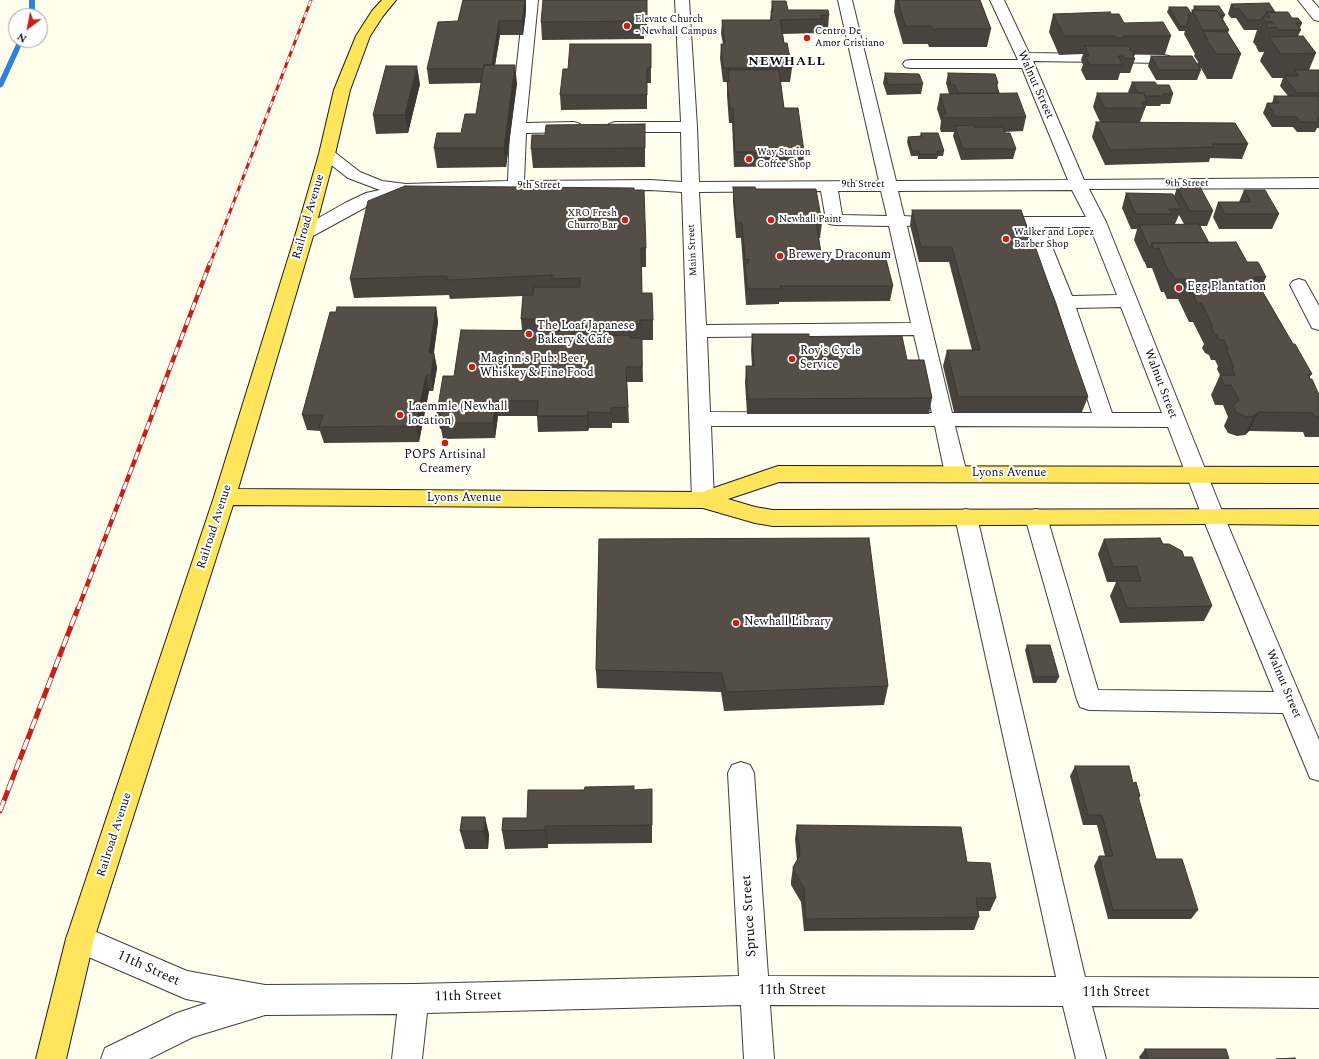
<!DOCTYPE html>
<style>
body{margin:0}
#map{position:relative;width:1319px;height:1059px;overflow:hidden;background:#fffdeb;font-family:Spectral,serif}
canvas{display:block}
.north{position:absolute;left:8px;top:8px;width:40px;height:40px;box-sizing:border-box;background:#fff;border:1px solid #9e9e9e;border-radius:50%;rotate:212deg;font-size:11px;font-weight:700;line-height:16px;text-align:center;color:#0c0c0c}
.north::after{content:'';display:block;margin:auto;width:14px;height:18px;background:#c5211a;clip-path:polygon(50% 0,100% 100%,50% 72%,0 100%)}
</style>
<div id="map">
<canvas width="1319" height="1059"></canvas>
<div class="north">N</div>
</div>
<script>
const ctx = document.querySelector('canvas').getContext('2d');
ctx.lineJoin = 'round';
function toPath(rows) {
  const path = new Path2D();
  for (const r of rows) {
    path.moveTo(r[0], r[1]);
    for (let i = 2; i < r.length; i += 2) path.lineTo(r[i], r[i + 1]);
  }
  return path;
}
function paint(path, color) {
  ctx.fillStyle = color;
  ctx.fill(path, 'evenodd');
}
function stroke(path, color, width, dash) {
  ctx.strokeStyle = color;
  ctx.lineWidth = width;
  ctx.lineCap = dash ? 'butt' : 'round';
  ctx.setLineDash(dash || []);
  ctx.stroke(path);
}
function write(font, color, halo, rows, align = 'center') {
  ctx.font = font + ' Spectral,serif';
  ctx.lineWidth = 4;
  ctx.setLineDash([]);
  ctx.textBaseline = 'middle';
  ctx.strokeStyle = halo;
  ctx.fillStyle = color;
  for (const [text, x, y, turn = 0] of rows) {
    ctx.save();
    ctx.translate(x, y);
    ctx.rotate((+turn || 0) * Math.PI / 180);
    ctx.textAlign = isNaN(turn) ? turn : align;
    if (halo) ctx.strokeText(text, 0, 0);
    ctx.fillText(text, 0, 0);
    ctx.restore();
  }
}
const stream = toPath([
 [29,0,35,0,35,16,29,16,29,0],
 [18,40,24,40,3,86,0,88,0,79,18,40]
]);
const minor = toPath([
 [524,0,538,0,526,123,574,122,580,124,582,127,580,130,574,132,526,133,524,181,651,180,682,182,681,132,615,132,609,130,607,127,609,124,615,122,681,122,675,0,689,0,697,127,699,182,879,181,838,0,852,0,896,181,1068,180,1022,68,910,68,905,67,903,64,905,61,910,60,1018,60,990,0,1004,0,1029,53,1164,55,1169,56,1171,59,1169,62,1164,63,1033,61,1084,180,1319,178,1319,188,1089,189,1106,222,1224,516,1319,740,1319,781,1310,778,1283,713,1089,710,1080,707,1077,700,1025,517,1028,511,1036,509,1044,511,1047,517,1098,690,1274,692,1202,516,1168,427,955,426,967,474,963,479,956,482,949,479,945,474,935,426,711,426,714,500,711,506,703,508,695,506,692,500,682,192,651,190,516,191,405,194,377,201,311,237,305,238,299,237,296,233,299,229,345,203,366,193,380,190,348,178,321,157,319,154,321,151,327,149,333,151,360,172,382,181,406,184,508,181,510,128,524,0],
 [1072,190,1086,217,996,217,990,218,987,222,990,226,996,227,1026,227,1056,302,1092,413,952,413,907,226,918,225,921,221,918,217,904,216,898,191,1072,190],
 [821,191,826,220,829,224,835,225,889,226,911,323,706,325,699,192,821,191],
 [838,191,881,191,887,216,842,215,838,191],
 [1044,227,1090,227,1117,295,1072,296,1044,227],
 [1121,307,1162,413,1112,413,1076,308,1121,307],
 [914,335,932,413,710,412,707,337,914,335],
 [1298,0,1312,0,1319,8,1319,21,1314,20,1298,0],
 [1299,279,1305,281,1319,306,1319,330,1312,328,1310,324,1290,285,1293,281,1299,279],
 [966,509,974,511,977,517,1085,977,1319,978,1319,1008,1092,1006,1106,1059,1076,1059,1063,1006,770,1005,774,1059,744,1059,741,1005,427,1013,422,1059,392,1059,397,1014,265,1015,193,1037,149,1059,101,1059,105,1048,177,1013,207,1003,186,999,70,949,66,939,70,929,80,925,187,971,265,985,414,984,739,976,728,773,732,765,741,762,750,765,754,773,768,976,1056,977,955,517,958,511,966,509]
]);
const major = toPath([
 [382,0,396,0,383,16,370,36,350,90,335,154,314,233,238,489,702,492,778,466,1319,467,1319,483,779,482,728,499,755,507,773,510,1319,509,1319,525,1213,524,773,526,755,523,703,508,233,505,94,939,66,1059,36,1059,66,939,214,497,296,233,319,154,334,90,356,36,372,11,382,0]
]);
const railFar2 = toPath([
 [210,264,311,0]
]);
const railFar1 = toPath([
 [78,609,210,263]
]);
const rail = toPath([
 [0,811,78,608]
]);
const wall = toPath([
 [463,0,526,0,526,11,523,35,500,35,495,65,517,83,506,167,437,168,434,148,461,133,476,114,481,83,429,84,427,69,458,21],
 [647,0,647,36,644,36,644,39,542,40,541,22],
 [895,0,980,0,991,29,987,47,929,47,928,44,903,44,894,12],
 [772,1,788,10,829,15,828,29,821,29,821,33,783,34,784,43,792,68,790,82,780,82,784,108,804,152,803,166,734,167,732,123,729,123,727,96,727,82,723,82,720,58,721,44,723,44,721,34,722,20,770,20],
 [1231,4,1275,12,1292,18,1302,23,1300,28,1301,30,1298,36,1316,53,1309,70,1319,70,1319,128,1317,128,1315,132,1297,132,1293,127,1272,127,1263,113,1267,103,1272,103,1274,96,1288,96,1280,86,1283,78,1272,78,1260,61,1264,52,1259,52,1256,47,1257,46,1256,46,1253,42,1257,30,1244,30,1236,18,1231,18,1228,14],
 [1194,6,1225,15,1223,19,1229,30,1228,33,1241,54,1232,79,1207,79,1201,68,1199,68,1201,70,1197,80,1156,80,1148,66,1151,56,1197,64,1198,62,1194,56,1195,54,1184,34,1185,31,1179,31,1167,12,1169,7,1191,13,1192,10,1193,10],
 [1053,14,1111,14,1124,23,1171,36,1165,54,1135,54,1134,57,1135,59,1130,73,1120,73,1118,80,1086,80,1081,70,1083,65,1081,60,1083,54,1059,55,1049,32],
 [651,44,651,83,647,83,647,109,561,110,560,95,568,69],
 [885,73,923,84,921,94,887,95,883,83],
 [948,73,998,83,997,87,999,93,1026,117,1023,131,1004,132,1016,149,1013,159,961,160,953,136,954,132,941,132,940,129,941,121,937,109,940,94,949,94,946,83],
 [1132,82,1157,85,1173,94,1170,104,1161,104,1160,106,1146,106,1140,122,1248,144,1242,159,1210,158,1209,162,1105,165,1092,137,1096,122,1100,122,1093,107,1097,93,1129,93,1128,92],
 [420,84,408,133,376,134,373,115],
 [645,124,645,167,533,168,531,149,545,135],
 [921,133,944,151,943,156,938,156,937,159,918,159,918,156,911,156,907,142,908,137,920,136],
 [733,187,756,189,822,223,820,238,819,238,822,259,893,286,890,301,779,302,779,304,746,305,741,238,736,238,733,202],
 [1177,187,1213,211,1207,226,1200,226,1209,243,1247,262,1266,277,1261,289,1293,344,1312,374,1309,378,1319,395,1319,437,1305,437,1303,432,1249,431,1245,435,1237,436,1228,433,1224,426,1228,417,1223,405,1215,405,1211,395,1220,375,1217,369,1218,366,1215,360,1211,360,1209,355,1205,353,1202,348,1204,344,1193,322,1189,322,1178,299,1167,299,1164,292,1161,292,1152,268,1147,268,1145,263,1145,262,1144,262,1134,240,1137,229,1131,229,1122,208,1126,193,1174,197],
 [1179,215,1184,224,1175,224],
 [634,190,646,248,646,267,642,267,642,293,653,320,653,340,642,340,643,382,627,382,629,423,612,423,612,428,589,428,588,431,538,432,537,416,498,416,495,438,443,439,441,429,440,429,437,413,454,376,522,330,521,319,523,296,450,299,449,295,354,298,350,279],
 [1244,190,1279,214,1272,229,1219,229,1213,217,1218,202,1239,202],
 [912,210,1021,210,1088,397,1082,412,954,412,943,366,947,350,972,350,949,262,919,262,910,225],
 [436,307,438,322,434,353,437,368,433,391,429,391,419,442,324,443,320,431,307,430,302,415],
 [752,334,809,337,907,360,932,398,929,414,747,414,745,382,746,366,752,366,751,350],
 [599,539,888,686,884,705,724,711,721,692,597,688,596,670],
 [1104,539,1163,544,1184,557,1212,606,1204,621,1120,623,1110,596,1116,582,1107,582,1098,554],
 [1027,645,1059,677,1056,683,1033,683,1025,650],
 [1075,766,1133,783,1140,796,1139,799,1156,859,1198,910,1191,919,1108,919,1094,866,1099,856,1105,856,1097,825,1083,825,1070,776],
 [652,789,652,843,548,844,548,848,505,849,502,831,527,818],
 [462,817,489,834,488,849,465,849,460,831],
 [797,825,967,862,996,898,990,911,978,911,979,917,974,930,804,931,801,902,791,885,791,881,793,867,797,861,795,839],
 [1145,1049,1229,1059,1140,1059,1139,1057]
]);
const shadedWall = toPath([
 [525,0,526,0,526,11,523,35,522,21],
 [499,21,500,35,492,83,491,69],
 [515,65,517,83,506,167,504,148],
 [417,66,420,84,408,133,405,115],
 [436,307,438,322,433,356,434,353,437,368,433,391,431,375,429,353],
 [572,331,573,347,571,342],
 [426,375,429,391,419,442,416,426],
 [496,401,498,416,495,438,493,423],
 [588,412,589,428,588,431,587,416],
 [1259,412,1249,431,1245,435,1254,416],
 [485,817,489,834,488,849,484,831],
 [545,826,548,844,548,848,545,830]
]);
const building = toPath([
 [463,0,525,0,522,21,499,21,492,65,484,65,484,69,427,69,438,22,458,21,463,0],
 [543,0,647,0,647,18,644,18,644,21,541,22,543,0],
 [898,0,980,0,991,29,932,29,931,26,905,26,898,0],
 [772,1,786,1,788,10,828,10,829,15,821,15,822,19,780,20,784,43,787,43,792,68,723,68,721,44,725,44,722,20,772,20,771,11,773,11,772,1],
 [1269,3,1275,12,1266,12,1264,17,1262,17,1261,20,1248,20,1240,9,1234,9,1231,4,1269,3],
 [1194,6,1219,6,1225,15,1220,15,1217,11,1197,10,1194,6],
 [1169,7,1187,7,1191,13,1190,15,1187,15,1189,18,1186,26,1180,26,1169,7],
 [1192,10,1217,11,1229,30,1203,30,1192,10],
 [1110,12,1111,14,1119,14,1124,23,1163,22,1171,36,1123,36,1124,38,1116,38,1115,36,1064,36,1053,14,1110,12],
 [1266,12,1288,12,1292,18,1298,18,1302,23,1296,23,1301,30,1279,30,1277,27,1268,28,1265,23,1274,23,1273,22,1265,21,1262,17,1270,17,1266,12],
 [1203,31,1227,32,1241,54,1216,54,1209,43,1207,43,1205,40,1208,40,1203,31],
 [1303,36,1316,53,1281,54,1269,37,1303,36],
 [570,44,651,44,651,68,647,68,647,95,560,95,563,69,568,69,570,44],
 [1085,46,1128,46,1131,51,1134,51,1135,54,1132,54,1135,59,1124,58,1123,56,1118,56,1123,65,1090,65,1085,56,1089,56,1085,46],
 [1151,56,1192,56,1201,70,1159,70,1151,56],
 [484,65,515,65,504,148,434,148,437,133,461,133,465,114,476,114,484,65],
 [386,66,417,66,405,115,373,115,386,66],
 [728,70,779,70,784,108,798,108,804,152,735,152,733,108,730,108,727,81,729,81,728,70],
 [1295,70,1319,70,1319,93,1297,93,1284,76,1299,76,1295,70],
 [885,73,919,74,923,84,888,85,885,73],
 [948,73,995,74,998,83,996,83,999,93,958,93,955,85,951,85,948,73],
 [1132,82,1155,82,1157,85,1169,85,1173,94,1163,94,1164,96,1145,96,1144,93,1138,93,1132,82],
 [1017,93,1026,117,944,118,942,114,946,114,940,94,1017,93],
 [1097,93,1144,93,1147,102,1142,102,1145,108,1105,108,1097,93],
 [1274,96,1319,96,1319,118,1317,118,1319,122,1301,122,1297,117,1276,117,1267,103,1279,103,1274,96],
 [1096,122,1235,123,1248,144,1212,144,1214,147,1110,150,1096,122],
 [645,124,645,148,531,149,532,135,545,135,546,125,645,124],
 [974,125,974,127,1003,127,1005,133,1010,133,1016,149,963,149,955,126,974,125],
 [921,133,938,133,944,151,937,151,938,154,919,154,919,151,912,151,908,137,922,136,921,133],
 [405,186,634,188,634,190,644,190,646,248,641,248,642,293,652,293,653,320,640,320,640,324,580,324,580,322,534,322,534,319,521,319,523,295,533,295,534,287,580,287,580,278,552,279,552,275,447,280,447,276,350,279,368,201,405,186],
 [733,187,755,187,756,189,816,189,822,223,816,223,822,259,886,259,893,286,780,286,781,289,747,289,745,263,749,263,749,259,745,260,742,223,736,223,733,187],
 [1177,187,1200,187,1213,211,1190,211,1177,187],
 [1244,190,1265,190,1279,214,1225,214,1218,202,1251,202,1244,190],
 [1126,193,1173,194,1181,209,1169,209,1172,214,1136,214,1126,193],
 [912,210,1021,210,1034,246,1035,246,1088,397,958,397,947,350,980,350,952,247,921,247,912,210],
 [1199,224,1209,243,1152,243,1151,247,1149,247,1139,225,1199,224],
 [1236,242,1247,262,1258,262,1266,277,1254,277,1293,344,1295,344,1312,374,1308,374,1310,379,1312,379,1319,395,1319,417,1316,417,1313,413,1259,412,1254,416,1247,417,1237,413,1233,406,1239,400,1231,385,1224,385,1220,375,1235,375,1232,367,1234,367,1226,349,1228,349,1224,340,1219,340,1217,335,1214,333,1211,328,1213,326,1201,303,1197,303,1186,279,1175,279,1172,273,1169,273,1159,248,1154,249,1152,243,1236,242],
 [337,307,436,307,429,353,434,353,431,375,426,375,416,426,319,427,323,415,302,415,330,312,336,312,337,307],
 [461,330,572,331,571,342,581,342,582,336,630,335,631,338,642,338,642,367,626,367,628,407,611,408,611,413,588,412,587,416,537,416,538,401,496,401,493,423,440,423,441,413,437,413,443,376,454,376,461,330],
 [752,334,809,334,809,337,902,336,907,360,924,360,932,398,748,399,746,366,754,366,752,334],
 [869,538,888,686,726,692,722,673,596,670,599,539,869,538],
 [1160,538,1163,544,1169,544,1182,551,1184,557,1192,557,1212,606,1127,608,1117,581,1141,581,1136,566,1113,567,1104,539,1160,538],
 [1027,645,1050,645,1059,677,1035,677,1027,645],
 [1075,766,1129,766,1133,783,1136,782,1140,796,1138,796,1156,859,1182,859,1198,910,1113,910,1099,856,1113,856,1102,815,1088,815,1075,766],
 [634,786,634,790,652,789,652,825,545,826,545,830,502,831,503,818,527,818,528,790,584,790,585,787,634,786],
 [462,817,485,817,484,831,460,831,462,817],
 [797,825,961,827,967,862,990,863,996,898,976,898,979,917,806,919,804,888,794,872,793,867,800,855,797,825],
 [1145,1049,1226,1049,1229,1059,1148,1059,1145,1049],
 [1295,1058,1295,1059,1276,1059,1295,1058]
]);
const markers = [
 [627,26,4,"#c5211a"],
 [807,38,4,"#c5211a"],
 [749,159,4,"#c5211a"],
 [625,220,4,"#c5211a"],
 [771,220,4,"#c5211a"],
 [1006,239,4,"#c5211a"],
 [780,256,4,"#c5211a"],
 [1179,288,4,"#c5211a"],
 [529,334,4,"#c5211a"],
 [792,359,4,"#c5211a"],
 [472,367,4,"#c5211a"],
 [400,415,4,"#c5211a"],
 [445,443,4,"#c5211a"],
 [736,623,4,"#c5211a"]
];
const farPoinames = [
 ["Elevate Church",635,20],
 ["- Newhall Campus",635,32],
 ["Centro De",815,32],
 ["Amor Cristiano",815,44],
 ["Way Station",757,153],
 ["Coffee Shop",757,165],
 ["XRO Fresh",617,214,"right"],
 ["Churro Bar",617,226,"right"],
 ["Newhall Paint",779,220],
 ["Walker and Lopez",1014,233],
 ["Barber Shop",1014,245]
];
const farStreetnames = [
 ["9th Street",1187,184,-1],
 ["9th Street",863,185],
 ["9th Street",539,186],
 ["Main Street",693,250,-93]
];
const streetNames = [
 ["Walnut Street",1035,85,66],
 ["Railroad Avenue",309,217,-74],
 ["Walnut Street",1160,384,69],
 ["Lyons Avenue",1009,474],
 ["Lyons Avenue",464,499],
 ["Railroad Avenue",215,527,-72],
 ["Walnut Street",1283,684,67],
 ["Railroad Avenue",115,835,-72]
];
const poiNames = [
 ["Brewery Draconum",788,256],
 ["Egg Plantation",1187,288],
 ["The Loaf Japanese",537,327],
 ["Bakery & Cafe",537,341],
 ["Roy's Cycle",800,352],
 ["Service",800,366],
 ["Maginn's Pub: Beer,",480,360],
 ["Whiskey & Fine Food",480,374],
 ["Laemmle (Newhall",408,408],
 ["location)",408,422],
 ["POPS Artisinal",445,456,"center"],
 ["Creamery",445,470,"center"],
 ["Newhall Library",744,623]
];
const farDistrictnames = [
 ["NEWHALL",787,62]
];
const nearStreetnames = [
 ["Spruce Street",750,916,-94],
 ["11th Street",148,969,24],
 ["11th Street",792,991],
 ["11th Street",1116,993],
 ["11th Street",468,997,-1]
];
paint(stream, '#2d84d7');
stroke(minor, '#3f3f3f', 2);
stroke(major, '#1d1d1d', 2);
paint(minor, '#fff');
paint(major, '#ffe55b');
stroke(railFar2, '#c5211a', 3);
stroke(railFar1, '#c5211a', 4.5);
stroke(rail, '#c5211a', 5);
stroke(railFar2, '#fff', 2, [6]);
stroke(railFar1, '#fff', 3, [8]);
stroke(rail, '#fff', 3.5, [11]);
paint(wall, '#49433d');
paint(shadedWall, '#3c3732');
paint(building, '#554e47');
stroke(building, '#3c3732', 1);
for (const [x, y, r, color] of markers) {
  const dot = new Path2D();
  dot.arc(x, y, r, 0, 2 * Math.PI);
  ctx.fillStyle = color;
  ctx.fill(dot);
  stroke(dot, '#fff', 1.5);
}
write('10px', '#0c0c0c', '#fff', farPoinames, 'left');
write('10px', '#0c0c0c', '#fff', farStreetnames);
write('12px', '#0c0c0c', '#fff', streetNames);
write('12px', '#0c0c0c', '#fff', poiNames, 'left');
ctx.letterSpacing = '1px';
write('bold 13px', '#0c0c0c', '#fff', farDistrictnames);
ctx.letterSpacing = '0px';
write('14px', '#0c0c0c', '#fff', nearStreetnames);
</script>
